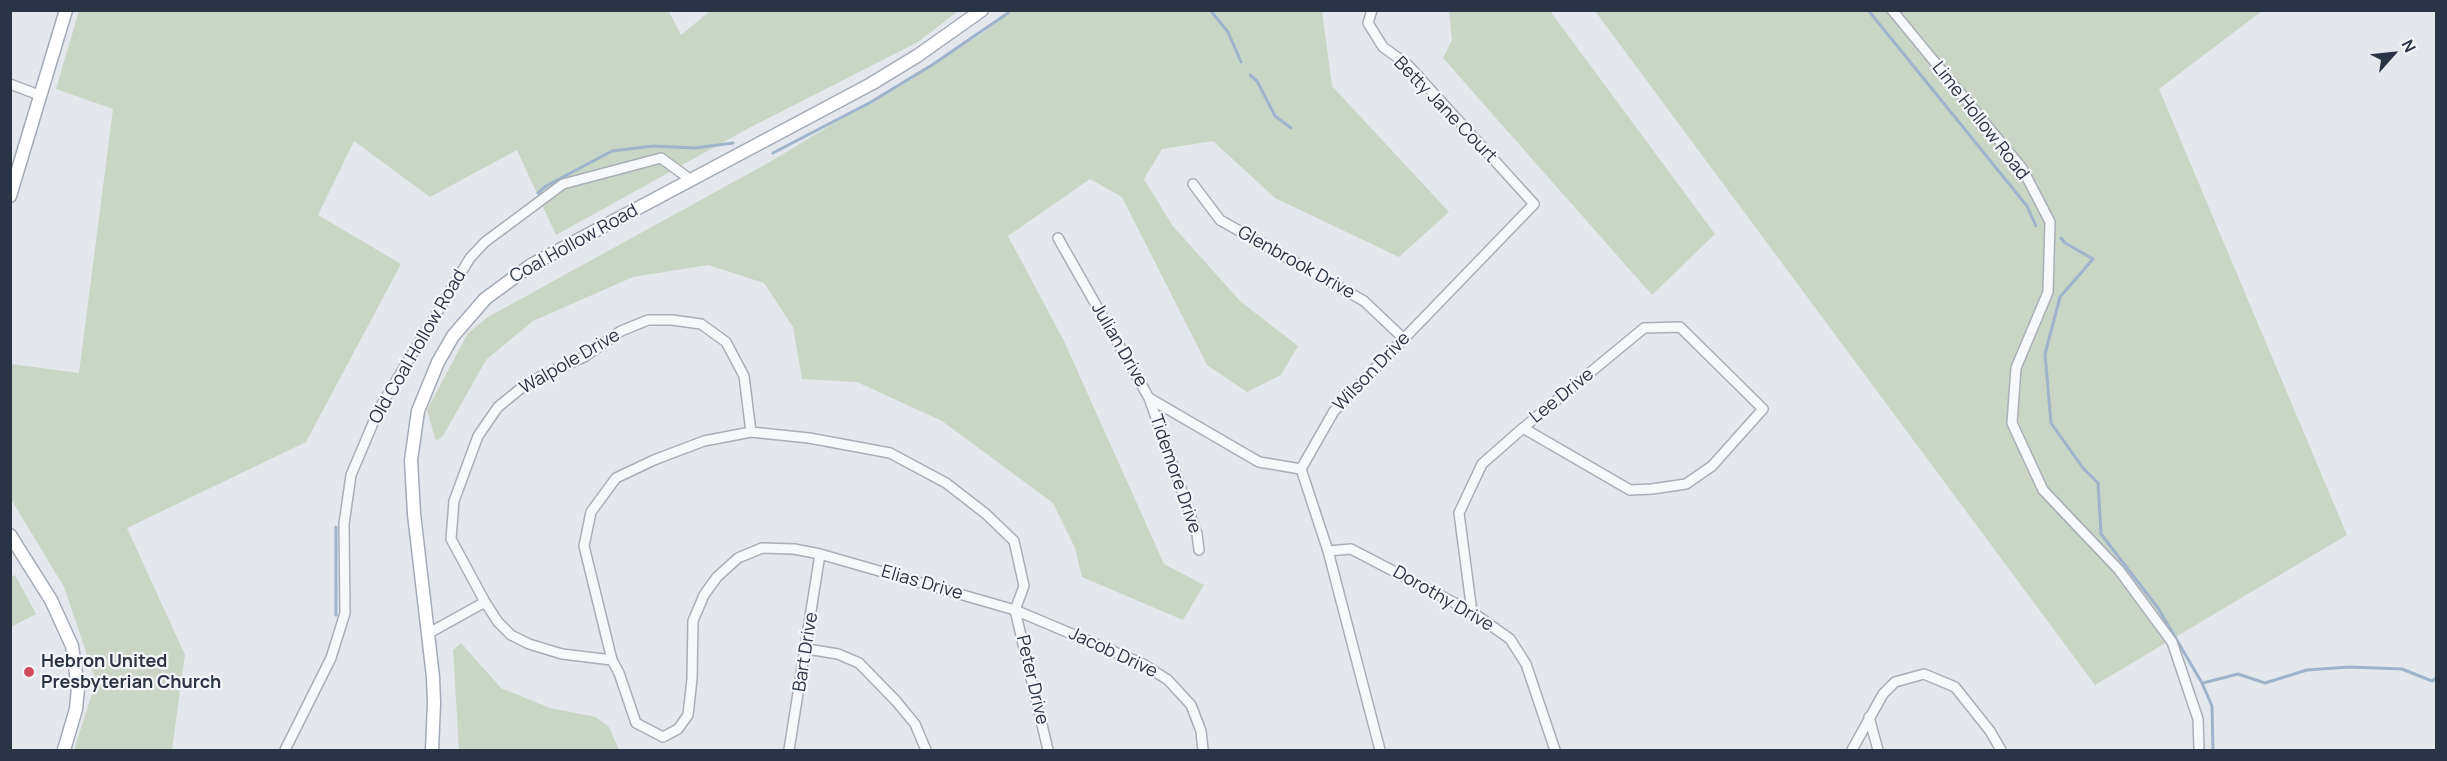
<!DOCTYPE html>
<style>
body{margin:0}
#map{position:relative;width:2447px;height:761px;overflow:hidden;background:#e4e7ec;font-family:Manrope,sans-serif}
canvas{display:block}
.frame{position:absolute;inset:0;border:12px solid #2b3445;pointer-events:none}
.north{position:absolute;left:2363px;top:24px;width:60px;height:60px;-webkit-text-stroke:4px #f4f6f9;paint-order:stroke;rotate:63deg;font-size:16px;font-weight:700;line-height:24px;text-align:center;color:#2b3445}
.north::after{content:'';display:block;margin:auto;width:21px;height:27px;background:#2b3445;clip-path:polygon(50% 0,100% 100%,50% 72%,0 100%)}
</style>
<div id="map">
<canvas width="2447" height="761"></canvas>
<div class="frame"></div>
<div class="north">N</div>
</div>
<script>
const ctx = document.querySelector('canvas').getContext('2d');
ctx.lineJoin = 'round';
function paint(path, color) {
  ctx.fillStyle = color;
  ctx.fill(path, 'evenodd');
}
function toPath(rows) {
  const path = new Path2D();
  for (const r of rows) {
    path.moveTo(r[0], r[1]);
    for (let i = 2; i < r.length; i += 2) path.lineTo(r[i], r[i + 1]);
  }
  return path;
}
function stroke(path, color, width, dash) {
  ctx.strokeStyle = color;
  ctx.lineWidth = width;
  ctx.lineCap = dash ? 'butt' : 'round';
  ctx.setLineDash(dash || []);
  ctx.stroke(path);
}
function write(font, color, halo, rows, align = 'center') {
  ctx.font = font + ' Manrope,sans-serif';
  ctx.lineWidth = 4.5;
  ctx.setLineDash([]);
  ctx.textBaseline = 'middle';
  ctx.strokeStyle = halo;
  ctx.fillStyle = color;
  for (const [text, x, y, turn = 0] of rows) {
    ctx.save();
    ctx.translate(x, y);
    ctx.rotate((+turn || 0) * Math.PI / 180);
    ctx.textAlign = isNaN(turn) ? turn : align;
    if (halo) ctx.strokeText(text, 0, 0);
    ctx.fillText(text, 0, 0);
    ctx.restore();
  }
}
const green = toPath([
 [668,10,681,35,710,11,958,11,918,42,749,128,556,235,517,150,430,197,354,141,318,215,401,264,306,442,127,528,185,655,172,750,74,750,96,681,64,587,11,499,11,364,79,373,113,109,56,89,79,11],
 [1011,11,1322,11,1332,86,1449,212,1399,257,1275,198,1213,141,1162,149,1144,179,1172,225,1240,301,1298,346,1281,375,1247,392,1207,365,1122,197,1090,179,1008,236,1064,341,1164,564,1204,585,1183,620,1082,577,1075,548,1053,503,942,421,857,382,802,379,793,327,764,283,708,265,633,277,533,321,486,360,443,436,436,441,427,410,468,333,488,317,768,163,980,35],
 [1449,11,1550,11,1715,234,1652,295,1443,58,1452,40],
 [1595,11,2262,11,2159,89,2347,535,2095,685],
 [15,575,36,614,11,627,11,577],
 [461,643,501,688,550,708,596,717,609,727,619,750,459,750,453,650]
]);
const stream = toPath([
 [1210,10,1228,32,1241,62],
 [1868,10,2027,206,2036,226],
 [1250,75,1257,81,1275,116,1291,128],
 [773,153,871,102,932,65,1008,13],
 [538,193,546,186,612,151,653,146,695,148,733,143],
 [2061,238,2065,243,2093,259,2060,297,2045,354,2051,423,2083,468,2098,483,2101,534,2158,608,2202,683,2212,706,2213,750],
 [336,527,336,615],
 [2203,683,2238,674,2265,683,2307,670,2349,667,2402,669,2432,681,2436,678]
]);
const minor = toPath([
 [1372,10,1368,23,1383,47,1408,65,1534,204,1334,411,1301,469,1328,551,1380,750],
 [1892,10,2022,168,2050,222,2048,292,2016,368,2012,423,2043,490,2119,570,2172,642,2198,719,2199,750],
 [10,84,39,95],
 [1193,184,1220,220,1364,301,1404,339],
 [1058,238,1149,398,1259,462,1301,469],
 [1149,398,1197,534,1199,550],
 [1328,551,1351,549,1472,612,1510,639,1526,664,1555,750],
 [1015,610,1024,586,1014,541,986,514,946,483,890,453,809,438,751,432,704,441,654,460,616,478,591,512,584,546,612,660,619,673,636,723,663,737,678,729,688,715,692,679,693,621,704,595,717,577,738,558,762,548,794,549,820,554,1015,610,1143,664,1168,680,1191,705,1201,731,1203,750],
 [1015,610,1048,750],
 [1472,612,1459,513,1482,464,1523,428,1644,328,1680,327,1763,409,1712,466,1686,484,1652,489,1630,490,1523,428],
 [429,633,485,602],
 [807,649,838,654,859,663,896,701,915,724,926,750],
 [612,660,562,654,529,644,511,635,498,622,485,602,451,539,454,501,478,436,498,407,520,389,542,376,584,357,621,331,648,320,672,320,701,324,726,342,744,376,751,432],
 [1869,717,1878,750],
 [285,750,331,658,345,613,344,524,351,475,379,409,470,258,485,242,563,184,661,158,691,180],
 [789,750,820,554],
 [1852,750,1883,694,1895,682,1924,674,1955,687,1990,731,2001,750]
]);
const major = toPath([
 [10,196,66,10],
 [10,535,51,600,72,646,78,688,76,709,64,750],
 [432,750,434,703,433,677,414,514,411,460,418,411,438,362,453,336,485,299,531,265,871,84,917,56,982,10]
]);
const markers = [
 [29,672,6,"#d1495b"]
];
const streetNames = [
 ["Betty Jane Court",1445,110,46],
 ["Lime Hollow Road",1980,121,52],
 ["Coal Hollow Road",574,244,-29],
 ["Glenbrook Drive",1296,263,29],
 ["Julian Drive",1119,345,60],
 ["Old Coal Hollow Road",418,347,-60],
 ["Walpole Drive",570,362,-30],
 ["Wilson Drive",1372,372,-46],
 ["Lee Drive",1562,396,-39],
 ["Tidemore Drive",1175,474,71],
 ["Elias Drive",922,583,16],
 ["Dorothy Drive",1443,599,30],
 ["Bart Drive",806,652,-81],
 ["Jacob Drive",1113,653,25],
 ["Peter Drive",1032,680,77]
];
const poiNames = [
 ["Hebron United",41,662],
 ["Presbyterian Church",41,683]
];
paint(green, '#c9d6c5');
stroke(stream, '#9fb4cc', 3);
stroke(minor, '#a9aeb7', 12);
stroke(major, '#a3abb8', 15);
stroke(minor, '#f7f8fa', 9);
stroke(major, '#fff', 12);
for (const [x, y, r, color] of markers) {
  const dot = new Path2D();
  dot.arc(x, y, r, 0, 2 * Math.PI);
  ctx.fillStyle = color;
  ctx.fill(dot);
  stroke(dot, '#f4f6f9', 2);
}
write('18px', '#2b3445', '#f4f6f9', streetNames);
write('bold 18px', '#2b3445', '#f4f6f9', poiNames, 'left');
</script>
